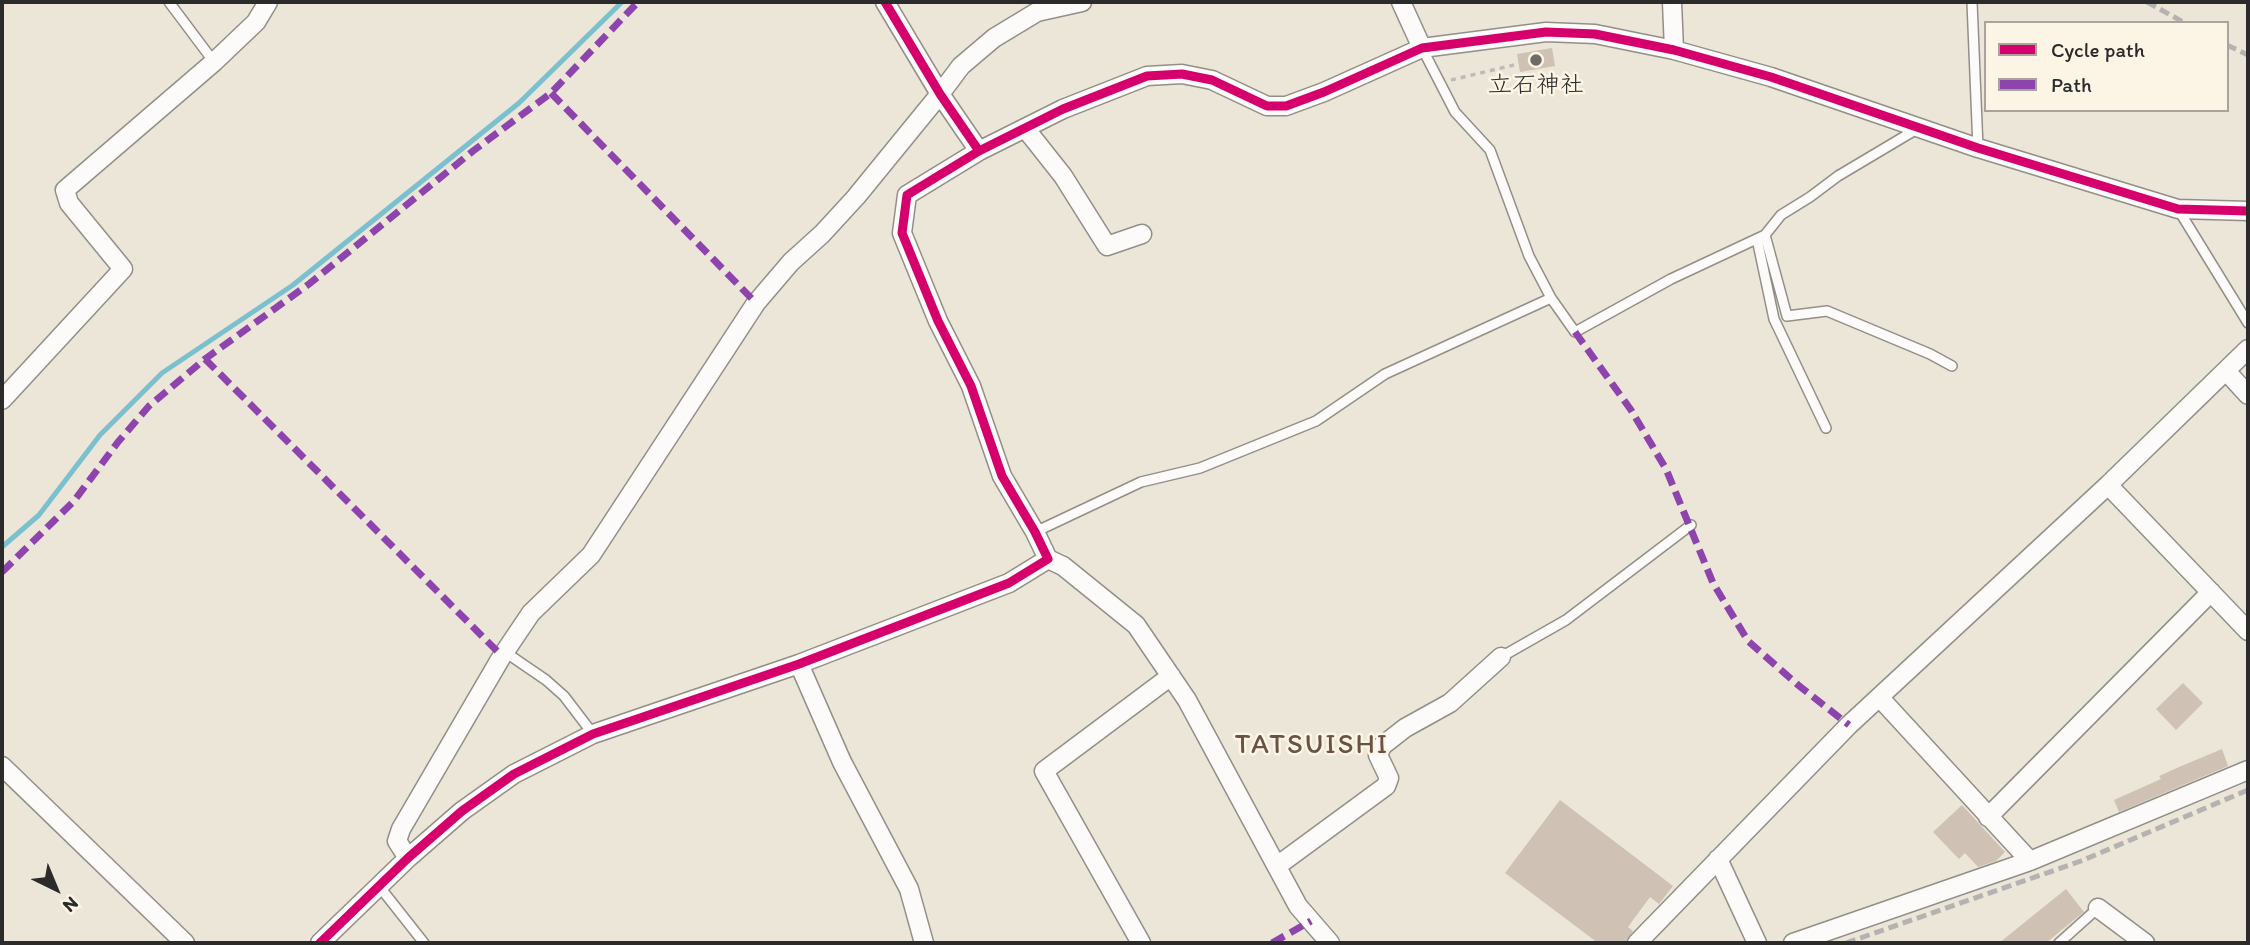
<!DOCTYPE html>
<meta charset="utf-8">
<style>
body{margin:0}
#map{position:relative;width:2250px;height:945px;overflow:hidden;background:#ece6d8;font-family:Itim,sans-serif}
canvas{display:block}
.frame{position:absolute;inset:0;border:4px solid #2b2b2b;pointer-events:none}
.legend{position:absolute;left:1984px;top:21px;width:245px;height:91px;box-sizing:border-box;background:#fcf5e5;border:2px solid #a8a49b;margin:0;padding:9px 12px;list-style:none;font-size:21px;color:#2b2b2b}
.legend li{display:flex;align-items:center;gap:14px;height:35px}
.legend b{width:35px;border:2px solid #a8a49b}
.north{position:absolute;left:21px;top:854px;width:70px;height:70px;-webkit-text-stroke:5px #fcf5e5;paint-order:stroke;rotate:137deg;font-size:19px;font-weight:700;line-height:28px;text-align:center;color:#2b2b2b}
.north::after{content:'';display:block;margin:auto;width:24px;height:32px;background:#2b2b2b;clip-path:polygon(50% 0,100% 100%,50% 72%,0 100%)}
</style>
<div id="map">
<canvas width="2250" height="945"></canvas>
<div class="frame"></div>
<ul class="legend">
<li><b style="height:9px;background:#d6006c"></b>Cycle path</li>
<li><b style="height:9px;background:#8e44ad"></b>Path</li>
</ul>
<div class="north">N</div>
</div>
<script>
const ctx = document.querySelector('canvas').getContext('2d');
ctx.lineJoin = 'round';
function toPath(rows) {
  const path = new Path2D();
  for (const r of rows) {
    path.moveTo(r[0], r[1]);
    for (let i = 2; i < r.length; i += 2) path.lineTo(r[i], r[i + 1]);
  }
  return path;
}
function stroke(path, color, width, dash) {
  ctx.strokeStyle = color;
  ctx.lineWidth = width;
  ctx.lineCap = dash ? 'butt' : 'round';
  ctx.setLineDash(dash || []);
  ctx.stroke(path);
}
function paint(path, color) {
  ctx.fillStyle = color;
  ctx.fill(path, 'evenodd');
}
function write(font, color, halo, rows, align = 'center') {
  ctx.font = font + ' Itim,"Klee One",sans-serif';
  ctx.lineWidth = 5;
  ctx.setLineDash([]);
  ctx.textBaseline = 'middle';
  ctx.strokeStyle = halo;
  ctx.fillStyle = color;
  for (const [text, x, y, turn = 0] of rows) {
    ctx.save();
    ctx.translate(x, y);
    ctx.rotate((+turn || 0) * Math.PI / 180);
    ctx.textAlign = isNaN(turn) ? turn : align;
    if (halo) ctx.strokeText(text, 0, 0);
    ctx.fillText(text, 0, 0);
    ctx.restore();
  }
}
const stream = toPath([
 [2,547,39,515,100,435,162,373,293,285,519,103,622,2]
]);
const building = toPath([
 [1552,48,1555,66,1520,72,1517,54],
 [2183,683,2203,703,2176,730,2156,709],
 [2222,749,2228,766,2119,812,2114,800,2161,779,2159,776,2179,767],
 [1560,800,1673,886,1659,904,1650,897,1628,927,1633,931,1625,943,1598,943,1505,873],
 [1962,805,2005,852,1996,861,1978,867,1965,853,1959,859,1933,832],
 [2066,889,2084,912,2070,923,2046,943,1999,943]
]);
const path = toPath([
 [1451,80,1514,65]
]);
const service = toPath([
 [169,2,214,62],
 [1972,2,1978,148],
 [1422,48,1455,112,1490,150,1529,256,1551,298,1575,332,1671,279,1765,235,1781,215,1810,197,1838,176,1917,129],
 [2178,209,2248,323],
 [1765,235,1787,316,1827,311,1930,354,1952,366],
 [1757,239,1774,319,1826,428],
 [1035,532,1141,482,1200,468,1316,421,1385,374,1551,298],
 [505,652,546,680,564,696,593,734],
 [1501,657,1566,620,1691,525],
 [379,886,424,943],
 [2059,943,2098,908]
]);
const minor = toPath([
 [1401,2,1422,48],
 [1672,2,1674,50],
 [1025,128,1063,176,1107,246,1142,234],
 [979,151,1063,109,1147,76,1182,74,1212,80,1267,106,1286,106,1324,92,1422,48,1546,32,1595,34,1674,50,1771,77,1978,148,2178,209,2248,211],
 [2226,371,2248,395],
 [2,400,123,269,69,203,65,190,214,62,256,22,268,2],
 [2108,485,2248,631],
 [1048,559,1063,566,1136,625,1187,700,1298,906,1330,943],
 [799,664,842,762,909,889,924,943],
 [1880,698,2030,861],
 [2,766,185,943],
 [1988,817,2211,592],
 [408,858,397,841,401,829,502,656,531,613,591,555,756,303,791,262,822,234,856,197,940,94,961,66,994,38,1037,12,1082,2],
 [1718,859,1757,943],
 [1277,866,1386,786,1389,778,1378,755,1382,746,1405,728,1450,703,1501,657],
 [2098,908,2145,943],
 [320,943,408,858,462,811,514,774,593,734,799,664,1009,583,1048,559,1035,532,1002,476,971,386,938,321,902,233,907,195,979,151,940,94,885,2],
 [1141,943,1044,771,1171,676],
 [1637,943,1849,725,2108,485,2248,349],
 [1793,943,2030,861,2248,770]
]);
const rail = toPath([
 [2147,2,2185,23],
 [2227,45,2248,55],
 [1846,943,2081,861,2248,790]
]);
const quiet = toPath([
 [551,93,756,303],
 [1575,332,1631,410,1666,469,1713,583,1748,641,1798,685,1849,725],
 [205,359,502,656],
 [2,572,74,501,118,442,149,406,205,359,309,284,473,151,551,93,638,2],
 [1272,943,1311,921]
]);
const cycleway = toPath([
 [979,151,1063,109,1147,76,1182,74,1212,80,1267,106,1286,106,1324,92,1422,48,1546,32,1595,34,1674,50,1771,77,1978,148,2178,209,2248,211],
 [320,943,408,858,462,811,514,774,593,734,799,664,1009,583,1048,559,1035,532,1002,476,971,386,938,321,902,233,907,195,979,151,940,94,885,2]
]);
const markers = [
 [1536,60,7,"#6f6c68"]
];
const poiNames = [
 ["立石神社",1536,86]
];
const quarterNames = [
 ["TATSUISHI",1312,746]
];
stroke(stream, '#7bc0ce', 5);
paint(building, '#cfc1b3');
stroke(service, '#918f88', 12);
stroke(minor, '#918f88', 21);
stroke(path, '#bdbcba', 3.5, [5, 5]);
stroke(service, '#fcfbf9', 9);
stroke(minor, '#fcfbf9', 18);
stroke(rail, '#b4b3b1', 5, [10, 5]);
stroke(quiet, '#8e44ad', 7, [14, 7]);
stroke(cycleway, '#d6006c', 9);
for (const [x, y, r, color] of markers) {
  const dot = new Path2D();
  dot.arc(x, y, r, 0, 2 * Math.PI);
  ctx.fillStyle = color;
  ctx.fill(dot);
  stroke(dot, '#fcf5e5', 2.5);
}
write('24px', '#2b2b2b', '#fcf5e5', poiNames);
ctx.letterSpacing = '2px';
write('28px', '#685344', '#fcf5e5', quarterNames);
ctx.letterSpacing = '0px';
</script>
